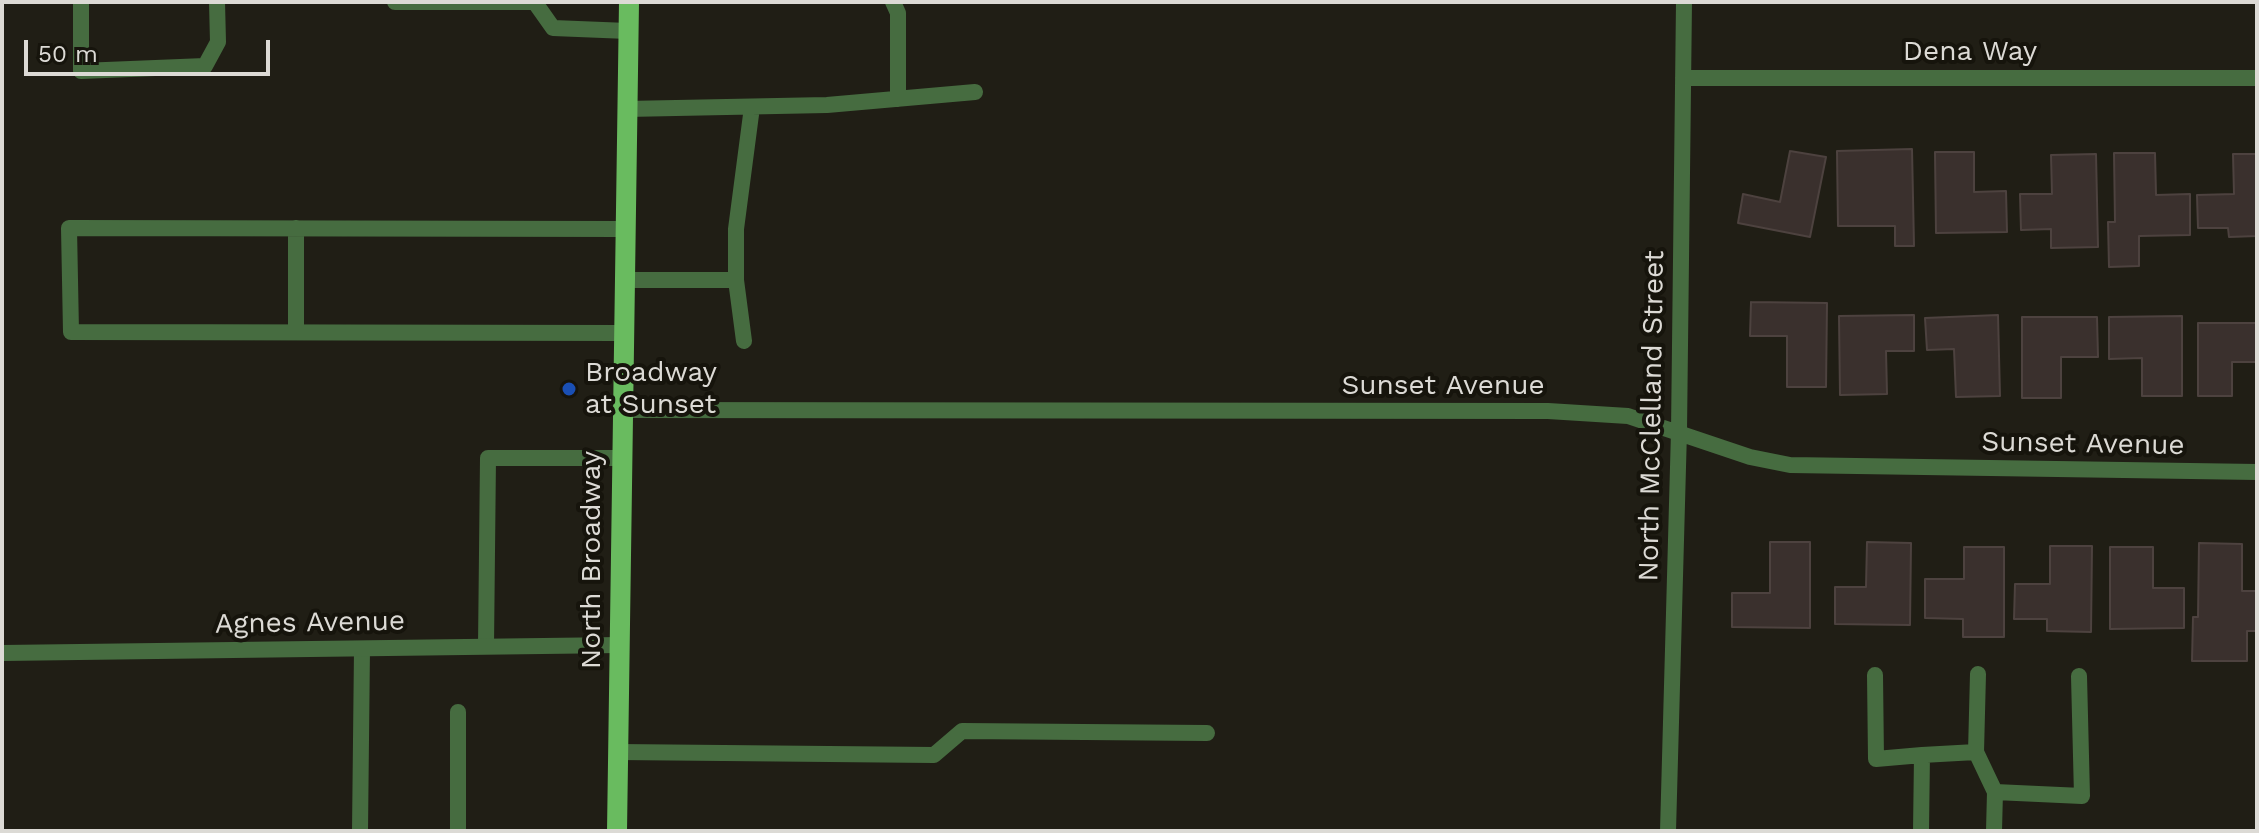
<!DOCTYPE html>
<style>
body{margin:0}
#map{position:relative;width:2259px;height:833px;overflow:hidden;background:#201e15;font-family:"Work Sans",sans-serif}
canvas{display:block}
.frame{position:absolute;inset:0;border:4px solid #dcdad5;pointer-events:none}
.scale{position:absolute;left:24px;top:40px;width:246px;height:36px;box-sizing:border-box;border:4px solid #dcdad5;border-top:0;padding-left:10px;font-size:24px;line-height:28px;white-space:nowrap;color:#dcdad5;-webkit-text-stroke:6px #16140c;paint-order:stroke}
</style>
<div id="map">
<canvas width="2259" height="833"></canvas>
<div class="frame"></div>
<div class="scale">50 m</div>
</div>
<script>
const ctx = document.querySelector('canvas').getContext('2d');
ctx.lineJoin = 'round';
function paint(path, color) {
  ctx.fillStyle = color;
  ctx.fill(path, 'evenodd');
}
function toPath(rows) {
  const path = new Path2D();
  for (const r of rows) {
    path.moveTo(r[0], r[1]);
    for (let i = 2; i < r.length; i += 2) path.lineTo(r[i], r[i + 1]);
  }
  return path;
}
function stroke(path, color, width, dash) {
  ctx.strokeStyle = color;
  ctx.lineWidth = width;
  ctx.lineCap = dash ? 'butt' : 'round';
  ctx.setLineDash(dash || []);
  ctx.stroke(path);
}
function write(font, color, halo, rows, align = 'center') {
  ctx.font = font + ' "Work Sans",sans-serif';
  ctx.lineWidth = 8;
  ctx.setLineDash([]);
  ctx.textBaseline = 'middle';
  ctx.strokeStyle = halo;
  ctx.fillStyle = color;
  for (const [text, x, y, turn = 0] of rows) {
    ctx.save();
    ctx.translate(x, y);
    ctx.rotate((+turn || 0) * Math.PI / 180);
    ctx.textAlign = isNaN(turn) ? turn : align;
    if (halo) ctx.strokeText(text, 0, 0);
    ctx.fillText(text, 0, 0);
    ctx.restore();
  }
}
const building = toPath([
 [1912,149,1914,246,1895,246,1895,226,1838,226,1837,151,1912,149],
 [1790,151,1826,157,1810,237,1738,223,1743,194,1780,202,1790,151],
 [1935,152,1974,152,1974,192,2006,191,2007,232,1936,233,1935,152],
 [2114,153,2155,153,2156,195,2190,194,2190,235,2139,236,2139,266,2109,267,2108,222,2115,222,2114,153],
 [2096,154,2098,247,2051,248,2051,229,2021,230,2020,194,2052,194,2051,155,2096,154],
 [2233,154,2257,154,2257,236,2229,237,2228,228,2198,228,2197,195,2234,194,2233,154],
 [1751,302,1827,303,1826,387,1787,387,1787,336,1750,336,1751,302],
 [1914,315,1914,351,1886,351,1887,394,1840,395,1839,316,1914,315],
 [1998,315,2000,396,1956,397,1954,349,1927,350,1925,318,1998,315],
 [2182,316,2182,396,2142,396,2142,358,2109,359,2109,317,2182,316],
 [2022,317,2097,317,2098,357,2061,357,2061,398,2022,398,2022,317],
 [2198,323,2257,323,2257,362,2232,362,2232,396,2198,396,2198,323],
 [1770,542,1810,542,1810,628,1732,627,1732,593,1770,593,1770,542],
 [1867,542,1911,543,1910,625,1835,624,1835,587,1866,587,1867,542],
 [2199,543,2242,544,2242,591,2257,591,2257,631,2247,631,2247,661,2192,661,2193,617,2198,617,2199,543],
 [2050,546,2092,546,2091,632,2047,631,2047,619,2014,619,2015,584,2050,584,2050,546],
 [1964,547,2004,547,2004,637,1963,637,1963,619,1925,618,1925,579,1964,579,1964,547],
 [2110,547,2153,547,2153,588,2184,588,2184,628,2110,629,2110,547]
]);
const lane = toPath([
 [81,2,81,71,205,66,218,42,217,2],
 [395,2,538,2],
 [893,2,898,13,898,99],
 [536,4,553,28,628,31],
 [626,109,827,105,975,92],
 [296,228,296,332],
 [623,280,736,280],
 [622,333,71,332,69,228,624,229],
 [744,341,736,280,736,229,752,107],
 [486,646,488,458,620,458],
 [1875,675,1876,759,1922,755],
 [458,712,458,831],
 [618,752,934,755,962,731,1207,733],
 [1976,752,1978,674],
 [1995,792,2082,796,2079,676],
 [360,831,362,649],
 [1921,831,1922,755,1976,752,1995,792,1994,831]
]);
const street = toPath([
 [1683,78,2257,78],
 [620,410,1548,411,1628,416,1750,457,1790,465,2257,472],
 [2,653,620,645],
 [1668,831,1679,431,1684,2]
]);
const primary = toPath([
 [617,831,629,2]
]);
const markers = [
 [569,389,8,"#1a4fb4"]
];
const streetNames = [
 ["Dena Way",1970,52],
 ["Sunset Avenue",1443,386],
 ["North McClelland Street",1652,416,-89],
 ["Sunset Avenue",2083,444,1],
 ["North Broadway",592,560,-90],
 ["Agnes Avenue",310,623,-1]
];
const poiNames = [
 ["Broadway",585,373],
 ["at Sunset",585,405]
];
paint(building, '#3a302d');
stroke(building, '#4d423f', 2);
stroke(lane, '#466c40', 16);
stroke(street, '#466c40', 16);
stroke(primary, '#69bb5f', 20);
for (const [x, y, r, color] of markers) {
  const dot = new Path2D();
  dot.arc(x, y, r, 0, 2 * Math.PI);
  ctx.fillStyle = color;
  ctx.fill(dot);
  stroke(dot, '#16140c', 3);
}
write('28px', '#dcdad5', '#16140c', streetNames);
write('28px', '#dcdad5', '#16140c', poiNames, 'left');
</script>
